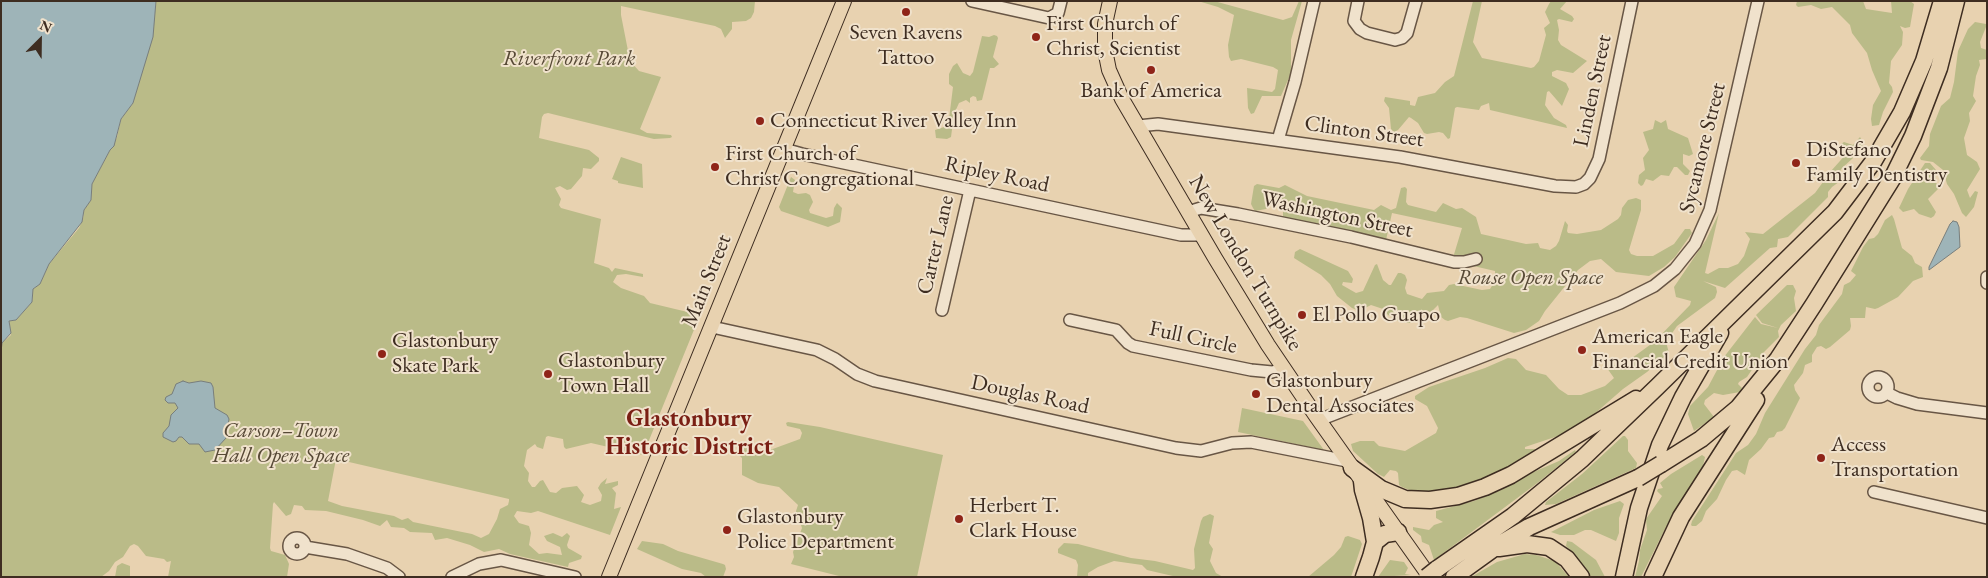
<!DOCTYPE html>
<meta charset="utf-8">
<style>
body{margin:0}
#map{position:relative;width:1988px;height:578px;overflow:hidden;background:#e8d2b0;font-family:"EB Garamond",serif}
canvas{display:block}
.frame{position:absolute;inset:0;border:2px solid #3e2d21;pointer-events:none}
.north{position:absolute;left:15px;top:15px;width:50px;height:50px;-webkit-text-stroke:4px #f0e2cc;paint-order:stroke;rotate:23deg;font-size:14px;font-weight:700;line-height:20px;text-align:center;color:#3e2d21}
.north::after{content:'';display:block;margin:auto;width:18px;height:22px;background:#3e2d21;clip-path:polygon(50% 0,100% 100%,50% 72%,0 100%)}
</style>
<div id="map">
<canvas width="1988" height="578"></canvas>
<div class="frame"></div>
<div class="north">N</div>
</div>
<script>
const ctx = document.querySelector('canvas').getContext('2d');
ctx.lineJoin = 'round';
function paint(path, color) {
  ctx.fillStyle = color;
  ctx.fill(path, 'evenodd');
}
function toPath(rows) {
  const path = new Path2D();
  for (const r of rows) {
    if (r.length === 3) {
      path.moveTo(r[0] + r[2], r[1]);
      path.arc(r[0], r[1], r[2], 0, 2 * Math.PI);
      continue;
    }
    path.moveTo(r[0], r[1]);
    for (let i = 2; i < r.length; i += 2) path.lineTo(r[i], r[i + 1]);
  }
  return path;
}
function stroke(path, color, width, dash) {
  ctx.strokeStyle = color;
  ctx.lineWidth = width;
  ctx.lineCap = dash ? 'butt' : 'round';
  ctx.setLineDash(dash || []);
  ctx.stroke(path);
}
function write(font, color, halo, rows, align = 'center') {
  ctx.font = font + ' "EB Garamond",serif';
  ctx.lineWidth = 4;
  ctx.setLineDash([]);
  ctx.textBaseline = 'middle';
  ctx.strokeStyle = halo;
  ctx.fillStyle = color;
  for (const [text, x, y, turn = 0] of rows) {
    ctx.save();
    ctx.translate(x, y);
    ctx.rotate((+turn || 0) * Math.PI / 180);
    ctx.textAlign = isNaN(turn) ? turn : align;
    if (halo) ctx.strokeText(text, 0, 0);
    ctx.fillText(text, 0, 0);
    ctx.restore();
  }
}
const green = toPath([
 [156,1,755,1,754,12,751,18,746,21,732,22,732,29,725,38,721,29,715,26,621,6,621,15,630,61,639,71,661,77,640,129,647,133,671,135,672,137,670,138,654,139,548,113,544,114,542,117,539,138,589,150,599,158,599,161,591,169,583,168,582,176,571,189,567,190,560,186,555,188,561,199,559,205,561,208,601,219,594,263,609,268,612,272,615,268,643,274,643,277,626,274,617,275,613,282,621,288,644,296,650,303,700,315,643,455,591,443,566,449,564,447,563,439,548,436,546,437,543,449,537,447,535,444,527,450,524,466,529,473,528,481,532,487,535,487,540,481,543,480,550,492,556,493,562,488,577,486,584,495,581,502,590,505,601,501,602,495,598,488,601,483,607,478,605,484,618,481,618,485,612,488,616,493,614,509,621,507,610,535,538,511,531,513,517,511,514,516,519,523,529,526,531,533,529,545,539,554,547,553,562,555,560,547,547,541,544,536,553,533,562,537,567,533,570,536,567,545,568,548,582,556,581,559,569,563,568,567,510,554,499,549,484,552,470,545,447,538,435,540,432,533,410,532,404,528,391,527,387,520,380,526,363,520,326,511,305,510,302,506,294,505,291,514,286,516,274,502,273,504,270,548,271,551,285,555,289,564,287,577,168,577,171,561,167,562,164,559,146,556,138,546,134,544,130,546,123,557,115,562,109,571,101,577,1,577,2,343,11,335,9,321,16,320,32,302,33,289,40,284,49,264,79,228,83,219,84,210,91,200,92,184,117,137,121,119,133,103,153,29],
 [336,459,509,499,509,501,508,505,500,509,497,519,489,534,481,538,472,534,413,522,408,518,402,520,394,516,342,506,328,501],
 [1198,1,1214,1,1283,20,1292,17,1299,1,1302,1,1291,40,1291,73,1281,96,1262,96,1254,113,1251,114,1248,108,1247,88,1272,92,1275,89,1278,70,1273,67,1241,59,1231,61,1229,57,1228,45,1234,15,1218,7],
 [1473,1,1482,1,1473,42,1482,58,1531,68,1534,67,1539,61,1546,35,1544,28,1550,23,1545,12,1549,4,1551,1,1567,1,1560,9,1572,16,1574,19,1572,22,1559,19,1557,20,1559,30,1558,40,1561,45,1587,61,1573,73,1557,70,1552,72,1552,76,1566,83,1569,89,1562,106,1549,91,1547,92,1545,105,1554,118,1566,125,1567,128,1490,110,1489,103,1481,106,1479,110,1457,107,1455,108,1450,138,1448,139,1443,133,1439,132,1427,134,1424,133,1418,123,1411,118,1409,117,1398,130,1394,132,1391,129,1389,108,1384,101,1385,97,1410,101,1410,105,1415,106,1418,97,1435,93,1445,82,1454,76],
 [1797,1,1863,1,1866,9,1892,13,1891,1,1910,1,1914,4,1910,27,1905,28,1900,26,1903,32,1902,45,1891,61,1889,83,1892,87,1893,92,1883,112,1879,125,1872,126,1871,119,1873,105,1881,91,1872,70,1867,53,1852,33,1850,25,1832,7,1821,9,1811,5,1798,7,1796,5],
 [1975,22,1986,24,1986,27,1980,42,1981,48,1987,50,1987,59,1979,60,1980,65,1976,76,1973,96,1976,101,1969,113,1970,121,1964,138,1967,155,1977,162,1980,169,1967,190,1970,198,1975,191,1978,192,1974,207,1966,217,1962,213,1954,194,1947,184,1943,170,1933,162,1921,160,1920,158,1929,146,1930,134,1941,106,1950,98,1954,82,1958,51,1968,29],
 [994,35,997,36,998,38,993,57,999,64,994,68,990,68,982,100,977,101,976,97,973,96,970,98,970,103,966,100,959,103,954,114,951,137,947,139,936,138,935,130,944,127,949,119,953,87,949,84,949,74,953,66,957,63,963,73,970,76,973,72,982,36,989,37],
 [1655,120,1661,123,1666,120,1668,129,1688,138,1693,154,1689,156,1683,154,1683,164,1690,171,1688,175,1685,175,1677,167,1674,167,1669,176,1661,175,1653,181,1646,179,1643,185,1641,186,1638,183,1639,175,1645,170,1643,158,1649,150,1643,132,1653,129],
 [1860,137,1864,144,1854,153,1853,158,1841,169,1840,174,1843,179,1832,187,1828,192,1828,197,1788,237,1778,239,1777,247,1770,248,1725,288,1703,281,1716,287,1717,292,1715,298,1677,326,1666,342,1669,353,1647,372,1623,389,1592,416,1558,436,1525,447,1525,449,1536,449,1534,452,1492,477,1445,492,1417,493,1402,487,1399,485,1398,473,1396,471,1390,470,1384,477,1378,474,1353,451,1351,444,1360,441,1374,441,1379,446,1405,451,1436,433,1438,428,1427,406,1415,399,1415,396,1429,387,1485,368,1508,358,1516,359,1526,370,1546,375,1559,389,1568,395,1581,395,1605,386,1614,378,1607,368,1632,358,1654,342,1690,305,1691,301,1676,297,1674,287,1706,240,1719,213,1705,273,1708,274,1719,268,1728,268,1738,264,1744,256,1750,239,1745,232,1763,234,1815,193,1831,171,1848,152,1842,148,1841,144,1844,142,1853,145],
 [621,157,642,164,643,188,618,183,618,181,612,179],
 [1925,163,1930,163,1936,170,1936,183,1940,187,1928,199,1936,212,1934,216,1931,218,1919,214,1914,209,1903,212,1899,208,1908,189],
 [791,177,795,180,793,192,798,194,806,193,810,195,813,202,809,210,810,213,826,218,833,216,834,208,837,203,842,208,840,222,828,227,781,211,779,207],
 [1257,184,1279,188,1285,185,1307,196,1374,210,1381,205,1391,210,1396,208,1401,188,1405,187,1407,189,1406,202,1408,205,1436,212,1443,203,1456,209,1462,208,1476,217,1481,234,1526,244,1538,243,1540,248,1550,250,1556,246,1559,241,1565,221,1568,225,1567,231,1568,233,1577,234,1601,230,1618,219,1621,215,1622,208,1628,200,1636,198,1641,200,1641,210,1629,250,1631,254,1637,256,1653,256,1674,244,1685,229,1690,229,1692,233,1675,257,1664,267,1649,276,1616,272,1601,259,1590,261,1578,270,1545,311,1539,321,1526,330,1514,333,1467,318,1460,317,1448,321,1445,320,1441,317,1438,305,1431,312,1420,311,1418,317,1410,323,1400,322,1388,315,1383,309,1371,305,1359,311,1352,308,1337,296,1330,284,1321,275,1294,258,1295,252,1300,249,1348,271,1353,279,1352,283,1343,282,1342,285,1356,293,1363,291,1375,265,1377,264,1383,280,1389,285,1391,285,1398,273,1401,273,1405,275,1407,280,1405,288,1407,294,1422,299,1427,293,1444,291,1449,285,1454,284,1482,290,1490,289,1495,281,1495,271,1452,261,1462,228,1392,213,1386,240,1283,220,1283,202,1280,200,1274,201,1266,209,1255,211,1253,208,1251,204,1254,186],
 [1892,215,1894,219,1902,248,1912,256,1915,263,1922,267,1923,277,1913,281,1898,297,1878,308,1875,309,1866,307,1865,318,1850,318,1851,326,1850,330,1830,347,1826,349,1821,346,1817,347,1812,355,1812,362,1805,365,1803,373,1794,385,1795,390,1800,398,1785,428,1782,431,1777,432,1774,437,1769,438,1761,449,1749,460,1745,475,1737,470,1732,471,1726,480,1717,499,1706,511,1702,521,1696,526,1692,526,1691,525,1692,521,1736,453,1748,445,1756,434,1765,413,1805,349,1816,335,1819,325,1842,294,1844,285,1850,282,1856,275,1851,271,1863,247,1869,239,1874,238,1878,234,1885,220],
 [1787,285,1793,285,1796,291,1794,298,1796,311,1781,325,1778,331,1779,337,1764,352,1747,377,1739,382,1738,384,1742,388,1740,392,1723,395,1714,393,1705,400,1704,404,1714,417,1694,431,1688,414,1690,406,1708,387,1724,357,1755,317,1761,324,1778,328,1762,323,1756,315],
 [1242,408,1303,421,1324,450,1238,432],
 [788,422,820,427,943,455,917,577,843,577,791,564,794,557,793,552,802,528,801,525,794,523,793,520,798,505,779,487,758,483,742,475,742,458,737,453,742,445,747,444,749,448,759,454,800,439,802,433,800,429,787,426,786,423],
 [1623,436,1625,436,1628,440,1628,451,1637,463,1636,468,1556,504,1545,505,1546,502,1582,474],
 [1575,450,1576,452,1536,484,1434,560,1429,545,1422,542,1421,536,1413,530,1413,527,1429,530,1434,525,1443,522,1436,518,1436,511,1474,501,1501,490,1529,474,1559,461],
 [1702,455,1705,457,1703,466,1666,527,1641,577,1635,577,1639,561,1640,550,1647,530,1646,519,1662,496,1657,491,1658,489,1663,488,1660,483,1671,474],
 [1620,501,1624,504,1619,518,1619,533,1616,541,1591,530,1585,530,1574,535,1560,535,1551,532,1594,510],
 [1210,514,1214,516,1209,543,1213,549,1210,561,1216,573,1223,577,1177,577,1147,570,1142,565,1114,561,1098,567,1088,573,1088,577,1077,577,1078,565,1076,560,1058,553,1058,549,1064,543,1078,544,1131,558,1155,561,1193,570,1195,568,1194,549,1201,521,1203,517],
 [1348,536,1360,540,1362,544,1351,577,1308,577,1334,555,1341,547,1345,537],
 [642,541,663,544,678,551,723,564,725,565,726,569,723,577,706,577,701,573,682,569,637,549],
 [1567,541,1572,542,1596,560,1605,577,1590,577,1574,554,1566,546],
 [1525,554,1536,555,1555,561,1569,577,1471,577,1497,562],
 [1390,560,1404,562,1408,568,1405,574,1411,575,1378,577],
 [122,563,130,566,130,577,115,577,117,566]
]);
const water = toPath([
 [1,1,156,1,153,37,133,103,121,119,114,146,110,150,92,184,91,200,84,210,82,222,49,264,40,284,33,289,32,302,16,320,9,321,11,333,2,343,1,352,1,1],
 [1953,221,1957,222,1959,227,1960,247,1929,270,1929,267,1950,224,1953,221],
 [183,381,189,383,201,381,211,383,213,387,215,408,227,415,229,419,226,438,215,450,205,452,199,444,189,444,182,437,179,437,176,441,173,442,163,437,163,433,169,426,171,415,178,408,175,403,168,403,165,400,166,397,172,394,176,384,183,381]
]);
const minor = toPath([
 [972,1,1049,18,1058,13,1061,1],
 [1358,1,1354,21,1360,29,1367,33,1395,40,1402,38,1407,33,1416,1],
 [1138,126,1158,124,1400,157,1555,186,1576,187,1584,184,1590,178,1599,159,1632,1],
 [1278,140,1295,82,1314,1],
 [784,149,802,154,1181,235,1201,235],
 [1188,212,1201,208,1238,214,1351,237,1454,262,1464,262,1476,259],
 [1987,277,1987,283],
 [942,310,970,190],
 [1070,320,1116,330,1128,343,1133,346,1251,370,1272,372,1284,369],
 [712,327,817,350,835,359,857,374,875,381,1176,448,1201,451,1232,443,1251,442,1347,461],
 [1878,387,10],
 [1887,393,1897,398,1917,404,1987,413],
 [1319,420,1620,303,1654,286,1675,269,1695,244,1710,210,1758,1],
 [1874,492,1987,518],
 [297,546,8],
 [305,547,347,554,387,568,399,577],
 [452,577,479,564,501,560,575,577]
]);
const major = toPath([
 [1110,1,1105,24,1105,50,1109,70,1122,99,1215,258,1268,345,1316,416,1430,577],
 [609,577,844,1]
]);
const highway = toPath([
 [1661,464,1701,439,1738,408,1778,359,1814,304,1892,179,1913,136,1939,68,1956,1],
 [1352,468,1381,489,1405,499,1430,500,1458,496,1485,487,1511,475,1636,399],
 [1362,481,1363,490,1371,518,1375,542,1371,557,1364,577],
 [1375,542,1385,534,1398,532],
 [1499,548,1527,544,1549,547,1567,559,1581,577],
 [1437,569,1513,516,1582,459,1657,387,1835,212,1873,162,1902,112,1924,61,1942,1],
 [1454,577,1497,546,1529,527,1638,478],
 [1624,577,1639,508,1660,445,1683,397,1720,333],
 [1653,577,1681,517,1756,400]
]);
const highwayBridge = toPath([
 [1638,478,1661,464],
 [1427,577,1437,569]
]);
const markers = [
 [906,12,5,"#8f2418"],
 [1036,37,5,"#8f2418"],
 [1151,70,5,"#8f2418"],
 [760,121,5,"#8f2418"],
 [1796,163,5,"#8f2418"],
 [715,167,5,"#8f2418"],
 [1302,315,5,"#8f2418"],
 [1582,350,5,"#8f2418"],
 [382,354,5,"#8f2418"],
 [548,374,5,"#8f2418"],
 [1256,394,5,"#8f2418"],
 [1821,458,5,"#8f2418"],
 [959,519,5,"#8f2418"],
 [727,530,5,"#8f2418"]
];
const poiNames = [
 ["First Church of",1046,24],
 ["Christ, Scientist",1046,49],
 ["Seven Ravens",906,33,"center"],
 ["Tattoo",906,58,"center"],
 ["Bank of America",1151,91,"center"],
 ["Connecticut River Valley Inn",770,121],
 ["DiStefano",1806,150],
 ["Family Dentistry",1806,175],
 ["First Church of",725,154],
 ["Christ Congregational",725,179],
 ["El Pollo Guapo",1312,315],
 ["American Eagle",1592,337],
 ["Financial Credit Union",1592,362],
 ["Glastonbury",392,341],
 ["Skate Park",392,366],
 ["Glastonbury",558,361],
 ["Town Hall",558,386],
 ["Glastonbury",1266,381],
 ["Dental Associates",1266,406],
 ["Access",1831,445],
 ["Transportation",1831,470],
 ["Herbert T.",969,506],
 ["Clark House",969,531],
 ["Glastonbury",737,517],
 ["Police Department",737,542]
];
const parkNames = [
 ["Riverfront Park",569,59],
 ["Rouse Open Space",1530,278],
 ["Carson–Town",281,431],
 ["Hall Open Space",281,456]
];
const streetNames = [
 ["Linden Street",1593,91,-78],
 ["Clinton Street",1364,132,8],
 ["Sycamore Street",1703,148,-76],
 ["Ripley Road",997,175,12],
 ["Washington Street",1337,215,12],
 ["Carter Lane",936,245,-77],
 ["New London Turnpike",1245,263,59],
 ["Main Street",707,281,-68],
 ["Full Circle",1193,338,12],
 ["Douglas Road",1030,395,12]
];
const neighbourhoodNames = [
 ["Glastonbury",689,419],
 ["Historic District",689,447]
];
paint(green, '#babb88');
paint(water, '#9eb4b8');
stroke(water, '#787e7c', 1);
stroke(minor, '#685645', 14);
stroke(major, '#3e2d21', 16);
stroke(highway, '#3e2d21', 19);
stroke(minor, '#f0e2cc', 11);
stroke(major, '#e8d2b0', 14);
stroke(highway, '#e8d2b0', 16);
stroke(highwayBridge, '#3e2d21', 19, []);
stroke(highwayBridge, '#e8d2b0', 16);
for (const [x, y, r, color] of markers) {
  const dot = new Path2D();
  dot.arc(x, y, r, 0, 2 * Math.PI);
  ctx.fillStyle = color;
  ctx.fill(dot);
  stroke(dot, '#f0e2cc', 2);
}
write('22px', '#3e2d21', '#f0e2cc', poiNames, 'left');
write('italic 22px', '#574936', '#f0e2cc', parkNames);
write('22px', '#3e2d21', '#f0e2cc', streetNames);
write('bold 24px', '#7a1f14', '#f0e2cc', neighbourhoodNames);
</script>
